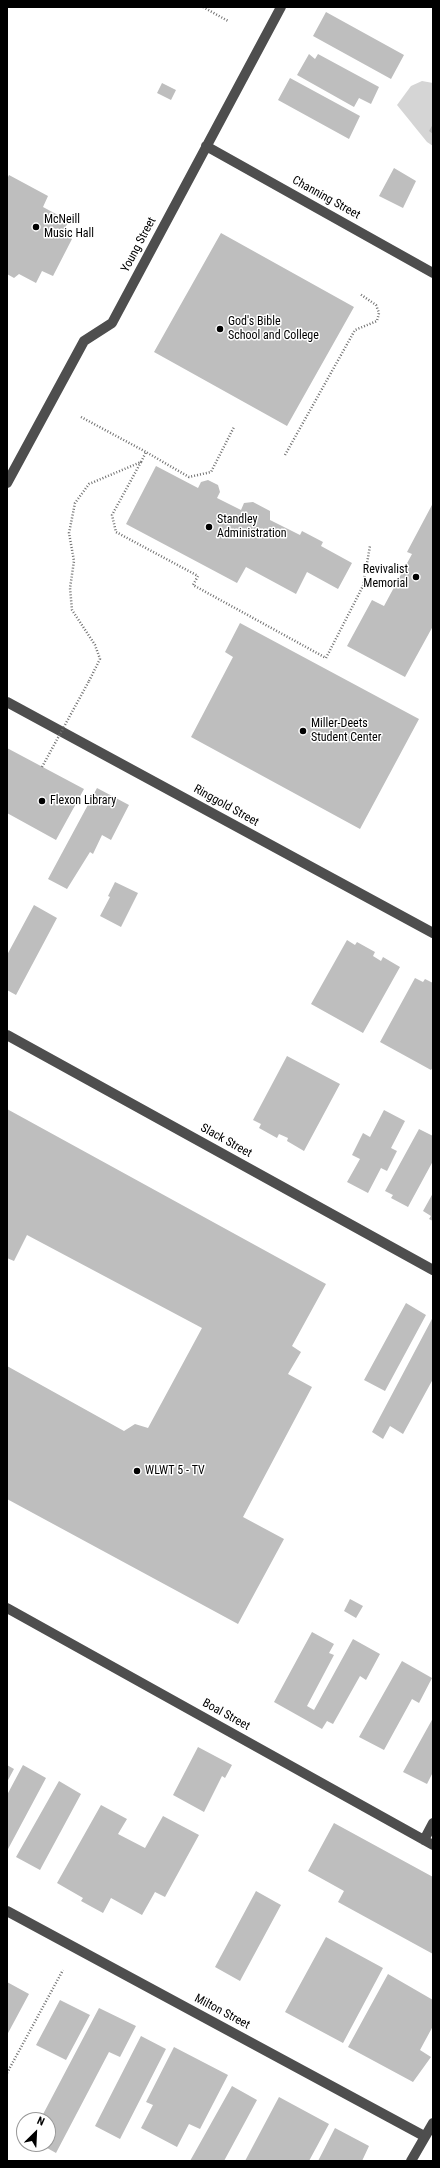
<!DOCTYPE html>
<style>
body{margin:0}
#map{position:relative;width:440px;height:2168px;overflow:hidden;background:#fff;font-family:"Roboto Condensed",sans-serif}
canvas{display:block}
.frame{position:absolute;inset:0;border:8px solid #000;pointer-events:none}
.north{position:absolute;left:16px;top:2112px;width:40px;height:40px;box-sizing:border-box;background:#fff;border:1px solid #999;border-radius:50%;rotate:24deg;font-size:11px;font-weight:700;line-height:16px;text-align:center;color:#000}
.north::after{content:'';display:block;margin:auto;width:14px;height:18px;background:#000;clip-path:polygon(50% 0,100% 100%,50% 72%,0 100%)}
</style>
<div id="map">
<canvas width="440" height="2168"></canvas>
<div class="frame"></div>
<div class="north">N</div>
</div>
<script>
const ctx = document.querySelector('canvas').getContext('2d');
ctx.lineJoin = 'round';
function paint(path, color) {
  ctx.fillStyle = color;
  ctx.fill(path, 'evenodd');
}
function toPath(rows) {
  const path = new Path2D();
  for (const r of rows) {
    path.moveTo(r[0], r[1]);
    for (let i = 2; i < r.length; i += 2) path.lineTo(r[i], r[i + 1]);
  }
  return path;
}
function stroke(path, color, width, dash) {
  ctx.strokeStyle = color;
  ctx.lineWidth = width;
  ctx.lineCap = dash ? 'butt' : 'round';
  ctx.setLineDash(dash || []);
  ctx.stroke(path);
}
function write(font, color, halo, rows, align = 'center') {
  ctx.font = font + ' "Roboto Condensed",sans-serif';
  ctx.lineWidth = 3;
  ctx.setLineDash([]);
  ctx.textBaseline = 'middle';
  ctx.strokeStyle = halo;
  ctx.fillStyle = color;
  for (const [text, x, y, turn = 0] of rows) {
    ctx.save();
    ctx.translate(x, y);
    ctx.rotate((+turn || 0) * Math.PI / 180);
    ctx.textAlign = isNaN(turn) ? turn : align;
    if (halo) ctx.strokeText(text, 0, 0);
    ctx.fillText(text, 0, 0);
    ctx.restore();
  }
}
const green = toPath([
 [422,81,433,83,433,146,427,142,397,105,411,86]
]);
const building = toPath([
 [326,12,404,55,391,79,313,36],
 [309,54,315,59,318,54,379,87,371,104,359,98,354,107,297,75],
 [290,78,360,116,349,139,278,100],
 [162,83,176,90,171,100,157,93],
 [433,124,433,134,429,131],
 [394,168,416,181,403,208,379,196],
 [9,175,48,196,43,207,69,221,62,233,72,239,53,276,42,271,36,283,19,274,14,278,7,274,7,179],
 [221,233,354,307,287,426,154,352],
 [156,466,198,488,201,482,208,480,218,485,220,492,217,498,241,510,244,503,253,502,270,511,270,520,300,535,302,531,323,542,321,546,352,563,338,589,307,572,296,594,246,567,237,583,126,524],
 [433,503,433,626,405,677,347,646,372,600,384,606,412,554,407,552],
 [240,623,419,719,360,829,191,737,233,657,225,652],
 [7,748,84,789,56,840,7,813],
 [97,788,129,805,111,840,102,835,93,854,90,852,67,889,48,879],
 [115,882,138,893,121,927,100,916,110,897,108,896],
 [34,905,57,918,16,995,7,990,7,955],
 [347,940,355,945,357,942,375,952,373,956,381,961,383,957,400,967,363,1033,311,1004],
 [415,978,423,982,425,979,433,983,433,1067,431,1070,380,1042],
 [287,1056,340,1084,304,1151,287,1141,288,1138,279,1134,277,1138,259,1128,261,1124,253,1120],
 [7,1109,326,1284,292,1346,301,1352,288,1374,312,1387,243,1517,284,1539,238,1624,7,1499,7,1366,124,1431,135,1424,148,1428,202,1328,27,1235,14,1261,7,1258],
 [384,1110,405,1121,391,1148,397,1151,387,1171,381,1168,368,1193,347,1182,360,1159,352,1155,363,1133,370,1137],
 [419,1129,433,1136,433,1161,408,1207,391,1198,393,1195,385,1191],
 [433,1193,433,1221,429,1219,431,1216,423,1211],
 [406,1303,426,1315,385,1391,364,1380],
 [433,1317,433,1379,403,1434,390,1426,383,1439,372,1432],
 [350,1599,363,1606,356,1618,344,1611],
 [312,1632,334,1644,329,1653,334,1655,307,1706,314,1710,353,1639,380,1654,366,1680,360,1676,333,1724,327,1721,322,1729,274,1702],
 [402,1661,432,1678,419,1703,412,1699,384,1750,359,1737],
 [433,1718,433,1772,427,1784,403,1772],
 [198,1747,232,1765,225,1778,222,1776,204,1812,173,1795],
 [7,1765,14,1769,7,1782],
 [23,1765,46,1778,7,1851,7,1795],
 [59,1781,81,1794,40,1870,16,1857],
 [101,1805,127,1819,118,1834,145,1848,163,1816,199,1835,165,1897,155,1892,142,1915,111,1898,103,1913,81,1901,83,1898,57,1883],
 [334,1823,433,1877,433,1954,338,1902,344,1891,308,1871],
 [256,1891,281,1905,240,1981,215,1967],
 [326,1937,383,1968,343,2043,285,2012],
 [388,1974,433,2000,433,2026,420,2050,431,2057,413,2082,348,2047],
 [7,1982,29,1994,7,2035],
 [60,2000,90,2015,66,2060,36,2045],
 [99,2008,136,2026,120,2057,109,2052,56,2153,40,2144,48,2144,48,2120,40,2120],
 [141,2036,166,2049,120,2139,95,2126],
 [174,2047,228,2075,200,2129,189,2124,177,2147,141,2128,153,2105,146,2102],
 [232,2086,257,2100,224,2161,190,2161],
 [279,2097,329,2124,309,2161,245,2161],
 [335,2128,369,2146,362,2161,318,2161]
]);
const path = toPath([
 [203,7,228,21],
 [81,417,146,452],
 [285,455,355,330,377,321,379,313,376,305,360,294],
 [141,462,112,515,116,532,198,576,193,585,326,658,363,586,370,546],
 [89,681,100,659,95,645,72,610,70,588,74,561,69,533,75,503,89,484,141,462,146,452,189,477,211,472,234,427],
 [7,2073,63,1970]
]);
const minor = toPath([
 [206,146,433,273],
 [7,483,84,341,112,323,281,7],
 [7,702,433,933],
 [7,1035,433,1270],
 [7,1608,433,1845],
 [424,1840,433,1823],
 [7,1911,424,2136],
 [411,2161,433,2123]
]);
const pathBridge = toPath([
 [42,767,89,681]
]);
const markers = [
 [36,227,4,"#000"],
 [220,329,4,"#000"],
 [209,527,4,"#000"],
 [416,577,4,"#000"],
 [303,731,4,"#000"],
 [42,801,4,"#000"],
 [137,1471,4,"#000"]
];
const streetNames = [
 ["Channing Street",326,198,29],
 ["Young Street",139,245,-62],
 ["Ringgold Street",226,806,29],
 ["Slack Street",226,1141,29],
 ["Boal Street",226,1715,29],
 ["Milton Street",222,2012,28]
];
const poiNames = [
 ["McNeill",44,220],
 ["Music Hall",44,234],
 ["God's Bible",228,322],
 ["School and College",228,336],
 ["Standley",217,520],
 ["Administration",217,534],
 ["Revivalist",408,570,"right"],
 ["Memorial",408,584,"right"],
 ["Miller-Deets",311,724],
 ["Student Center",311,738],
 ["Flexon Library",50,801],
 ["WLWT 5 - TV",145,1471]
];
paint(green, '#d5d5d5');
paint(building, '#bebebe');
stroke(path, '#707070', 2.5, [1, 2]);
stroke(minor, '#4e4e4e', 10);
stroke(pathBridge, '#707070', 2.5, [1, 2]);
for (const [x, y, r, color] of markers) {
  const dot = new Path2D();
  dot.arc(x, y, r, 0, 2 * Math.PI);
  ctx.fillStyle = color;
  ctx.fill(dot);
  stroke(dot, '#fff', 1.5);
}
write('12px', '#000', '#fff', streetNames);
write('12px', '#000', '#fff', poiNames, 'left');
</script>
